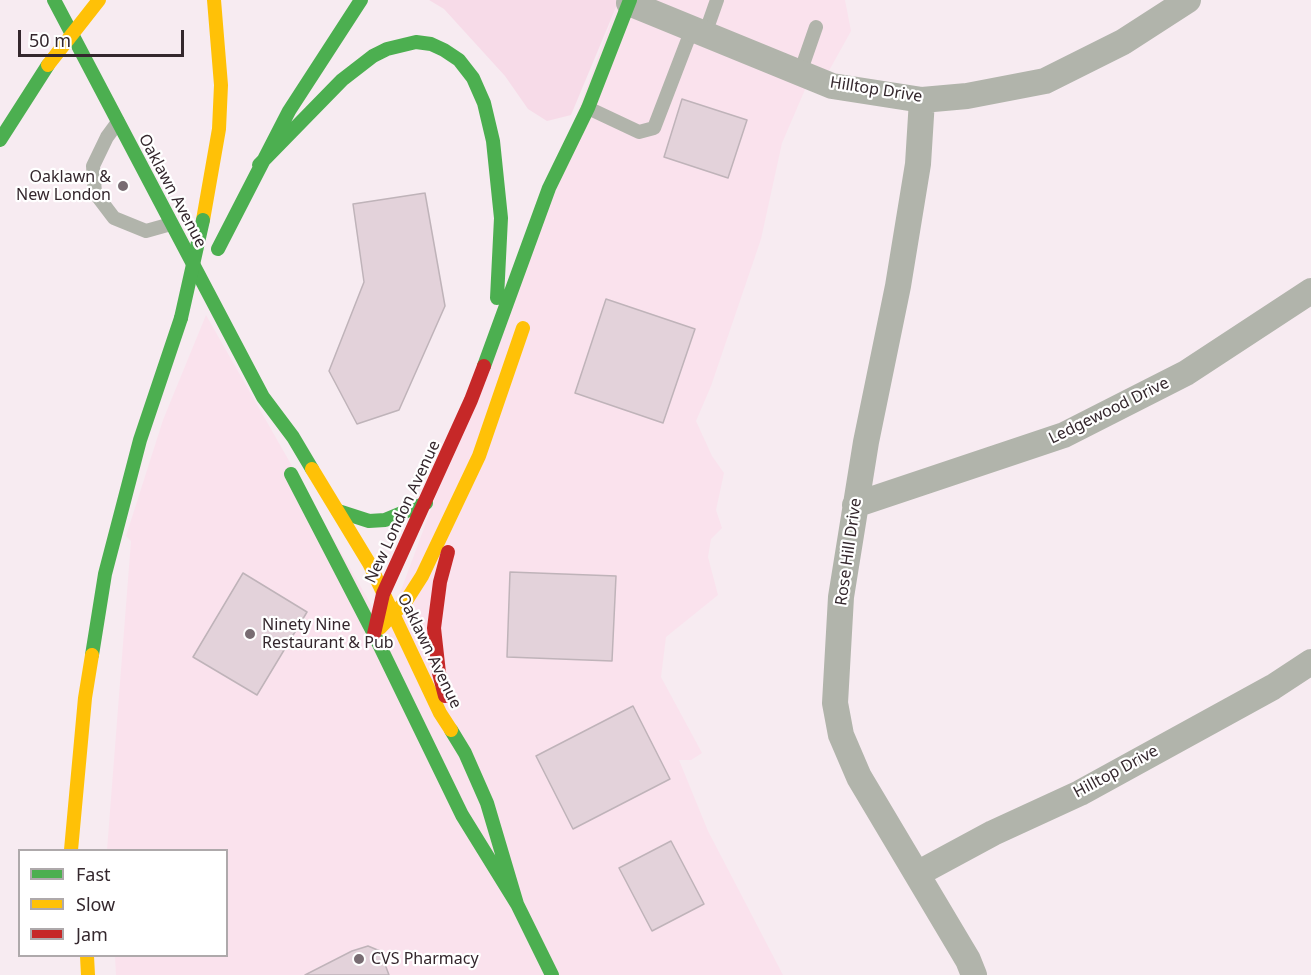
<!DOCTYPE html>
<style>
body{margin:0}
#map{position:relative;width:1311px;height:975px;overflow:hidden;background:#f7ebf1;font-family:"Noto Sans",sans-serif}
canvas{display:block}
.legend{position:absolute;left:18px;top:849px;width:210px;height:108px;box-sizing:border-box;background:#fff;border:2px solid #aea9ab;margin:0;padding:8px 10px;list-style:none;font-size:18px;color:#34272d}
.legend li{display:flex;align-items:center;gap:12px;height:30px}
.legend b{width:30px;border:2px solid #aea9ab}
.scale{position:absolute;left:18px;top:30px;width:166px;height:27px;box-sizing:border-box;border:3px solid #34272d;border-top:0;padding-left:8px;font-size:18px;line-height:21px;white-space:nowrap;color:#34272d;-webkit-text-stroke:4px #fff;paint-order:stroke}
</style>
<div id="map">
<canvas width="1311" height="975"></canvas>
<ul class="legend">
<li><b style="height:8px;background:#4caf50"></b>Fast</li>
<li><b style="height:8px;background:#ffc107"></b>Slow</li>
<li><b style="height:8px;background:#c62828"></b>Jam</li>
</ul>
<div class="scale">50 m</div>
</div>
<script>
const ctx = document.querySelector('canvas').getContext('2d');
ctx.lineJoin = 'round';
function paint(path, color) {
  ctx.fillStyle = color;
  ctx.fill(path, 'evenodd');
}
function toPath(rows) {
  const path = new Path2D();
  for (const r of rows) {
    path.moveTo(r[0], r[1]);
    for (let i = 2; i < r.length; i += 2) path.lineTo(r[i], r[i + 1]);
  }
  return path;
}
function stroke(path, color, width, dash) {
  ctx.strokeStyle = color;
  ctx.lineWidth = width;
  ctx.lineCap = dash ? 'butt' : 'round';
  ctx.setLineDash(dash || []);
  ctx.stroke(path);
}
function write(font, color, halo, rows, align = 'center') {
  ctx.font = font + ' "Noto Sans",sans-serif';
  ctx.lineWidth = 4.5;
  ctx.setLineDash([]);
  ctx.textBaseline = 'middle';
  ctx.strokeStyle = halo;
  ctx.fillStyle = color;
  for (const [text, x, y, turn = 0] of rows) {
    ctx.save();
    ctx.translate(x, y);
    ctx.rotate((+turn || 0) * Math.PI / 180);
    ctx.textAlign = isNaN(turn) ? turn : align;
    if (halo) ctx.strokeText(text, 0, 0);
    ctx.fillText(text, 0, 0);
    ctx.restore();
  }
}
const built = toPath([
 [619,0,845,0,851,31,825,78,810,78,782,143,761,239,711,386,696,421,712,456,724,473,716,510,722,528,711,539,708,557,718,595,666,637,661,677,702,753,691,760,679,760,708,831,783,975,116,975,115,956,226,956,226,850,107,850,131,541,126,536,163,420,206,315,386,631]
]);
const green = toPath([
 [429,0,619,0,571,115,547,121,528,109,505,76,444,9]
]);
const building = toPath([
 [682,99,747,120,728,178,664,157,682,99],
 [425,193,445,306,399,410,357,424,329,371,364,282,353,204,425,193],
 [606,299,695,329,663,423,575,393,606,299],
 [510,572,616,576,612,661,507,657,510,572],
 [243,573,307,612,257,695,193,657,243,573],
 [633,706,670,779,573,829,536,756,633,706],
 [671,841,704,904,652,931,619,868,671,841],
 [368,946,380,951,389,975,305,975,352,951,368,946]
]);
const lane = toPath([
 [705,34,717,0],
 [800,73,816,27],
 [588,108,639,132,654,128,692,29],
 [118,122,107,137,93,166,95,193,114,218,146,231,171,224]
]);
const street = toPath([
 [629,3,832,86,922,100,967,96,1045,81,1123,42,1188,0],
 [922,100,918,164,898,286,866,442,841,597,835,703,841,735,859,777,968,960,974,975],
 [855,505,1064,435,1186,373,1311,291],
 [917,874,993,833,1080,793,1273,687,1311,662]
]);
const fast = toPath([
 [54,0,263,397,293,437,312,469],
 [0,140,48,65],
 [259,165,342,80,373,56,387,49,416,42,431,44,444,50,459,60,473,78,484,103,493,141,501,218,497,298],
 [218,249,289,111,361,0],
 [484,366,549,188,588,108,630,0],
 [291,474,374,634,462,815,517,904,552,975],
 [338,511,369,521,385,520,426,503],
 [92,655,105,574,140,440,181,318],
 [451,730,465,753,487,803,517,904]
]);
const slow = toPath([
 [203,220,219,129,221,85,214,0],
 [312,469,369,563,440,713,451,730],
 [380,628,406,601,422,576,479,456,523,328],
 [71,850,85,698,92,655],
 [87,956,88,975]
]);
const jam = toPath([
 [374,634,383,594,471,400,484,366],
 [445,696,439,673,434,628,440,582,448,552]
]);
const fastBridge = toPath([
 [181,318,203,220]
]);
const slowBridge = toPath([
 [48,65,99,0]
]);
const markers = [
 [123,186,6,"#786c72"],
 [250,634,6,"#786c72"],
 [359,959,6,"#786c72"]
];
const streetNames = [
 ["Hilltop Drive",876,90,9],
 ["Oaklawn Avenue",172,191,62],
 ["Ledgewood Drive",1109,411,-26],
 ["New London Avenue",403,512,-65],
 ["Rose Hill Drive",849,552,-82],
 ["Oaklawn Avenue",429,651,64],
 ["Hilltop Drive",1116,772,-28]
];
const poiNames = [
 ["Oaklawn &",111,177,"right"],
 ["New London",111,195,"right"],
 ["Ninety Nine",262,625],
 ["Restaurant & Pub",262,643],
 ["CVS Pharmacy",371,959]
];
paint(built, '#fae2ed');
paint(green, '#f7dbe8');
paint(building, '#e3d2da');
stroke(building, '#bfb3b9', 1.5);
stroke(lane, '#b1b4ab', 14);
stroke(street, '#b1b4ab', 26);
stroke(fast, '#4caf50', 14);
stroke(slow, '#ffc107', 14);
stroke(jam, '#c62828', 14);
stroke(fastBridge, '#4caf50', 14);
stroke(slowBridge, '#ffc107', 14);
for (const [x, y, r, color] of markers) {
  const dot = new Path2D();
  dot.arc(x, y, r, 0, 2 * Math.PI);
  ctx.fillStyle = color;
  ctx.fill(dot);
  stroke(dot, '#fff', 2);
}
write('16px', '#34272d', '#fff', streetNames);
write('16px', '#34272d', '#fff', poiNames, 'left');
</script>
